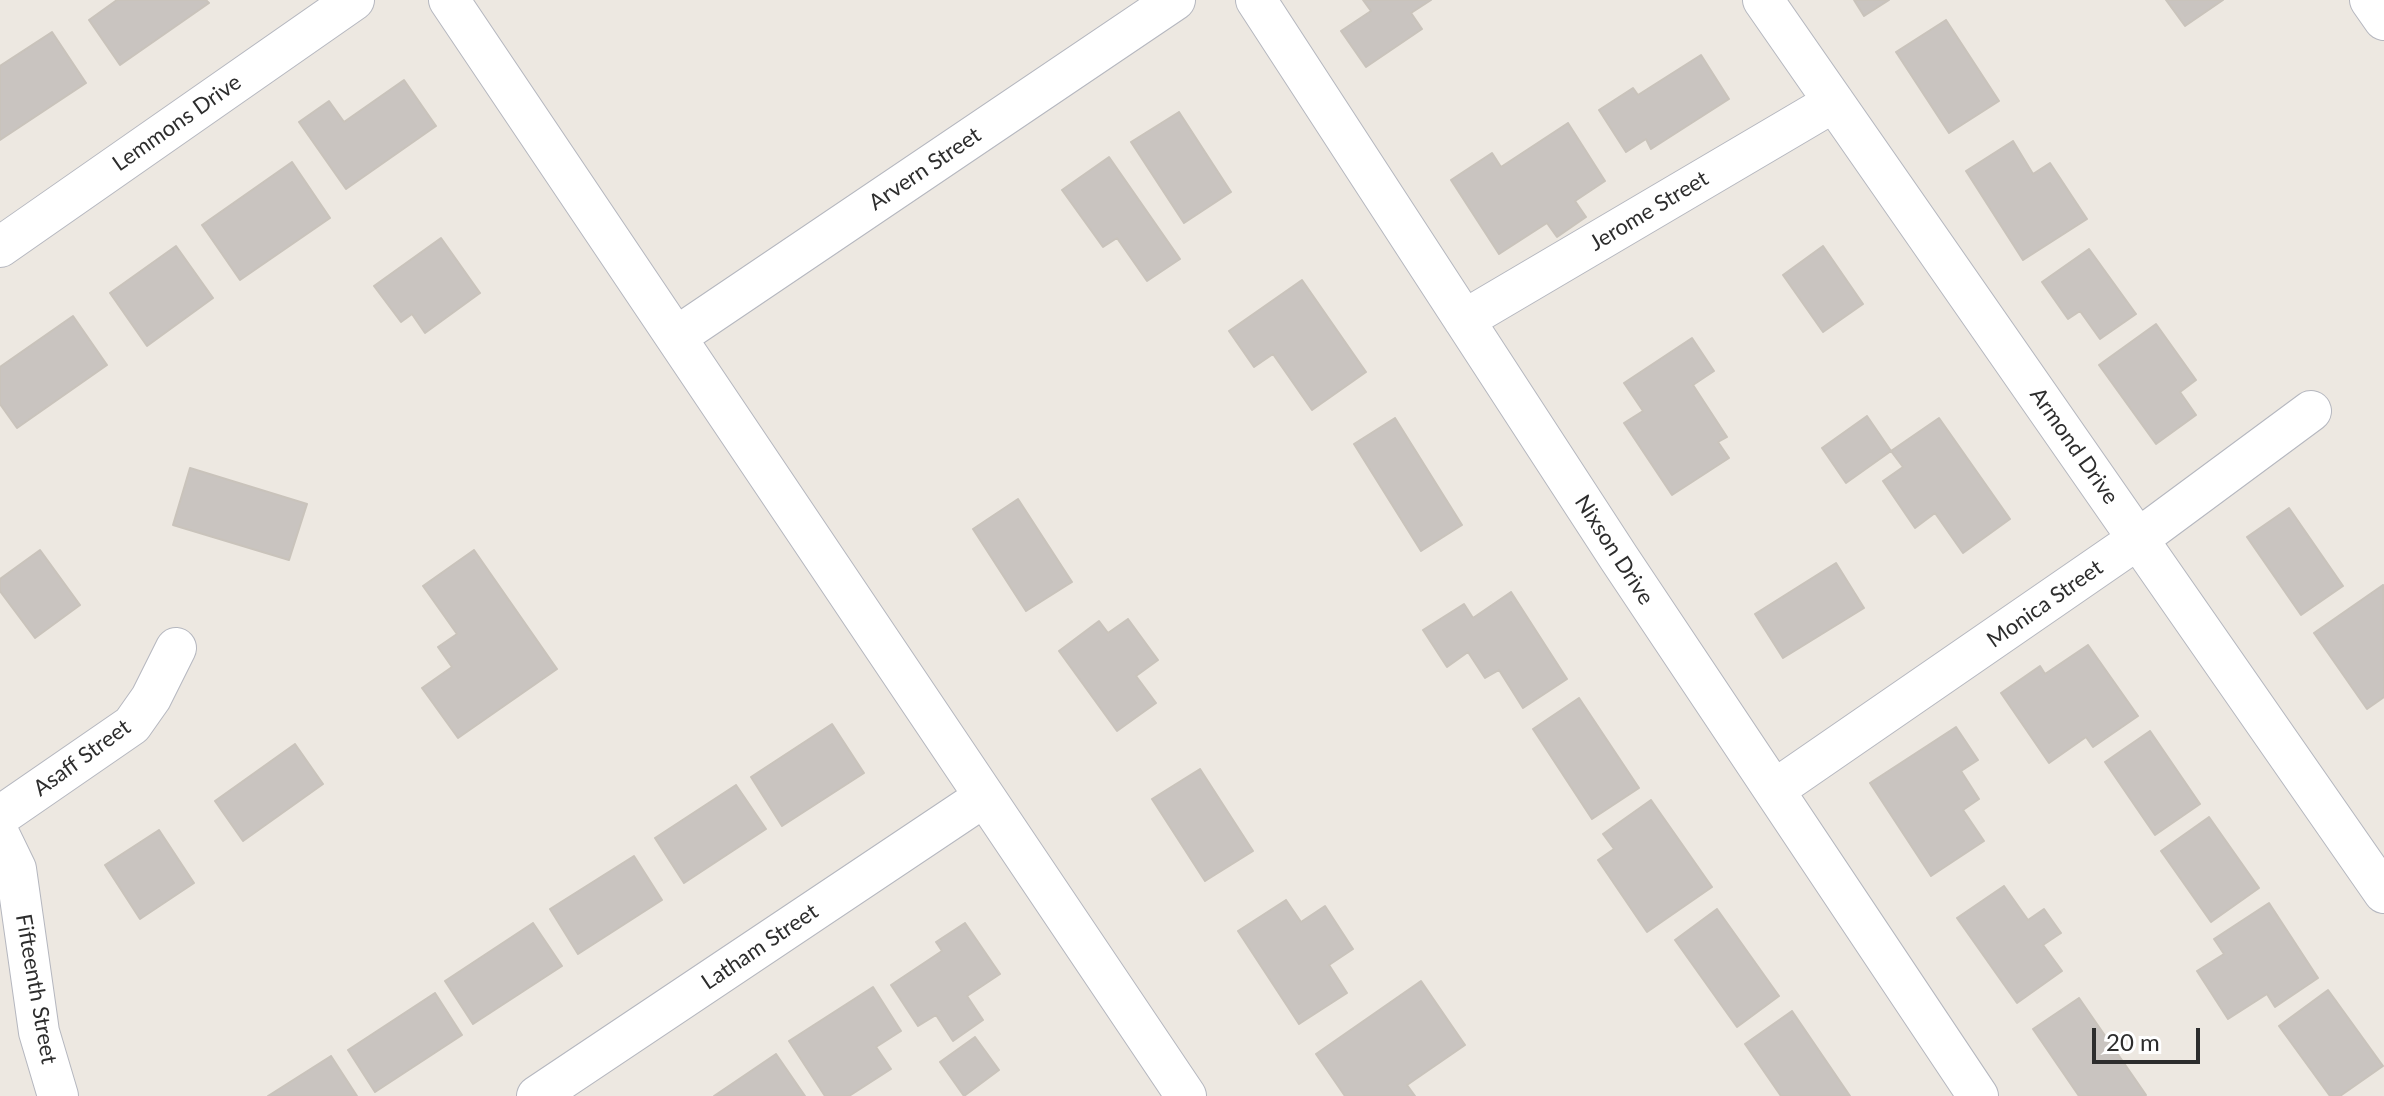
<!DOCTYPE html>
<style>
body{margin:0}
#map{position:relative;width:2384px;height:1096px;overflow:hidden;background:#ede8e1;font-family:Lato,sans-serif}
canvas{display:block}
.scale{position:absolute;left:2092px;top:1028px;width:108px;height:36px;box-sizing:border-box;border:4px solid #2d2d2d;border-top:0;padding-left:10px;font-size:24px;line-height:28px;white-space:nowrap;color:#2d2d2d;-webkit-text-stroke:6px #fff;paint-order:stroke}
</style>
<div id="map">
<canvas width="2384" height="1096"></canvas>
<div class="scale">20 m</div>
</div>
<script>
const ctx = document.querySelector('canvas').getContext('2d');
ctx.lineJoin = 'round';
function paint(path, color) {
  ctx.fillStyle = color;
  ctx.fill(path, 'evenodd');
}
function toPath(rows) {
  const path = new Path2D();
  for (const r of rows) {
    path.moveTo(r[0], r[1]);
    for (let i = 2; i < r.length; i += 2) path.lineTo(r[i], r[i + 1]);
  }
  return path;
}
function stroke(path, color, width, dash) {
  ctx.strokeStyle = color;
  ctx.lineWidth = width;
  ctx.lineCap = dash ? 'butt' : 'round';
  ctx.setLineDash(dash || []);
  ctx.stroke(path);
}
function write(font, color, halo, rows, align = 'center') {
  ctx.font = font + ' Lato,sans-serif';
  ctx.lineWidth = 7;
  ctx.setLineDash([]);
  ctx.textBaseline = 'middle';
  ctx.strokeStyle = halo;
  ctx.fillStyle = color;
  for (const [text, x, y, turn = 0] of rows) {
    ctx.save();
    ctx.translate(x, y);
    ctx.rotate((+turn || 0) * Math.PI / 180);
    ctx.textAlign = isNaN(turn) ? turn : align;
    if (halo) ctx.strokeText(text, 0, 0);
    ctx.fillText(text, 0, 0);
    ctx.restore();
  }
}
const building = toPath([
 [117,0,206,0,209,3,120,65,89,20,117,0],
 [1363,0,1431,0,1411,13,1422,29,1366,67,1341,31,1371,11,1363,0],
 [1854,0,1889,0,1864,16,1854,0],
 [2166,0,2223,0,2185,26,2166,0],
 [1946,20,1999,101,1949,133,1896,52,1946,20],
 [52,32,86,83,0,140,0,66,52,32],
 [1701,55,1729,99,1651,149,1646,139,1626,152,1599,110,1633,88,1638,95,1701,55],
 [404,80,436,126,346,189,299,122,329,101,344,122,404,80],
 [1179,112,1231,192,1184,223,1131,142,1179,112],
 [1568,123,1605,181,1575,201,1586,217,1557,237,1547,223,1499,254,1451,180,1492,153,1501,167,1568,123],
 [2013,141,2033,174,2050,163,2087,219,2023,260,1966,171,2013,141],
 [1109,157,1180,259,1147,281,1117,238,1103,247,1062,190,1109,157],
 [292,162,330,218,240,280,202,225,292,162],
 [441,238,480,293,425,333,412,314,401,322,374,286,441,238],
 [176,246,213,298,147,346,110,293,176,246],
 [1823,246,1863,304,1823,332,1783,275,1823,246],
 [2089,249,2136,314,2100,339,2080,311,2068,319,2042,282,2089,249],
 [1302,280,1366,372,1312,410,1273,354,1254,367,1229,331,1302,280],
 [73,316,107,365,17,428,0,404,0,367,73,316],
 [2156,324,2196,380,2180,392,2196,415,2156,444,2099,365,2156,324],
 [1692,338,1714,371,1693,385,1727,437,1718,442,1729,458,1672,495,1624,423,1643,411,1624,383,1692,338],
 [1867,416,1891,451,1846,483,1822,448,1867,416],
 [1395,418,1462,525,1421,551,1354,444,1395,418],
 [1939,418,2010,519,1963,553,1935,513,1915,528,1883,481,1903,467,1891,451,1939,418],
 [190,468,307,504,289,560,173,525,190,468],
 [1018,499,1072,582,1026,611,973,529,1018,499],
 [2289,508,2343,586,2301,615,2247,537,2289,508],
 [40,550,80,605,35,638,0,591,0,579,40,550],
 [474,550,557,669,458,738,422,688,452,667,438,647,457,634,423,586,474,550],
 [1836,563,1864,608,1783,658,1755,614,1836,563],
 [2383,585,2384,697,2367,709,2314,633,2383,585],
 [1511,592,1567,679,1523,708,1499,670,1485,678,1468,652,1447,667,1423,630,1464,604,1473,618,1511,592],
 [1128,619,1158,660,1136,676,1156,703,1117,731,1059,651,1099,621,1108,633,1128,619],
 [2088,645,2138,716,2093,747,2086,737,2049,763,2001,693,2040,666,2045,674,2088,645],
 [1579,698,1639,788,1592,819,1533,729,1579,698],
 [832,724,864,773,782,826,751,777,832,724],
 [1956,727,1978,760,1961,771,1979,799,1963,810,1984,841,1931,876,1870,783,1956,727],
 [2150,731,2200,804,2155,835,2105,762,2150,731],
 [295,744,323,784,243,841,215,801,295,744],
 [1200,769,1253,851,1205,881,1152,799,1200,769],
 [736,785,766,829,684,883,655,838,736,785],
 [1651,800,1712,887,1647,932,1598,860,1614,849,1603,834,1651,800],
 [2209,817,2259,888,2211,922,2161,851,2209,817],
 [159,830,194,883,140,919,105,865,159,830],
 [634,856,662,900,578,954,550,909,634,856],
 [2004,886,2028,920,2044,909,2061,933,2043,945,2062,971,2017,1003,1957,918,2004,886],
 [1286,900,1301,922,1325,906,1353,949,1329,965,1347,993,1299,1024,1238,931,1286,900],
 [2269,903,2318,978,2275,1007,2267,994,2228,1019,2197,971,2224,954,2214,939,2269,903],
 [1717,909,1779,996,1737,1027,1675,940,1717,909],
 [533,923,562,966,473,1024,445,981,533,923],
 [965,923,1000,974,967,996,983,1020,953,1041,936,1015,918,1026,891,985,942,951,936,942,965,923],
 [1421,981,1465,1045,1407,1085,1415,1096,1345,1096,1316,1054,1421,981],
 [873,987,901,1031,876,1047,891,1069,849,1096,825,1096,789,1041,873,987],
 [2328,990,2383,1066,2340,1096,2330,1096,2279,1026,2328,990],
 [435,993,462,1035,375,1092,348,1050,435,993],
 [2079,998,2146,1095,2144,1096,2079,1096,2033,1029,2079,998],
 [1792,1011,1850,1096,1781,1096,1745,1044,1792,1011],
 [975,1037,999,1070,964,1096,940,1062,975,1037],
 [776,1054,805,1096,714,1096,776,1054],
 [331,1056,357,1096,268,1096,331,1056]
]);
const minor = toPath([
 [449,0,1186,1096],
 [1256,0,1619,558,1978,1096],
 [1763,0,2384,893],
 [2370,0,2384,20],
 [0,247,354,0],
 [1464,320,1834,102],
 [676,337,1175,0],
 [1774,790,2138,539,2311,411],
 [0,816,132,725,151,698,176,648],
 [0,836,16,869,39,1032,58,1096],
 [537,1096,984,797]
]);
const streetNames = [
 ["Lemmons Drive",177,123,-35],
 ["Arvern Street",925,169,-34],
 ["Jerome Street",1649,211,-31],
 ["Armond Drive",2074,446,55],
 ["Nixson Drive",1614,550,57],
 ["Monica Street",2045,604,-35],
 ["Asaff Street",82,758,-36],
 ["Latham Street",760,947,-34],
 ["Fifteenth Street",36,989,80]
];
paint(building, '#c9c4c0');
stroke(building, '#c9c3bb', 2);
stroke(minor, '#b5b7bf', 42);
stroke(minor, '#fff', 40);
write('22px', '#2d2d2d', '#fff', streetNames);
</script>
